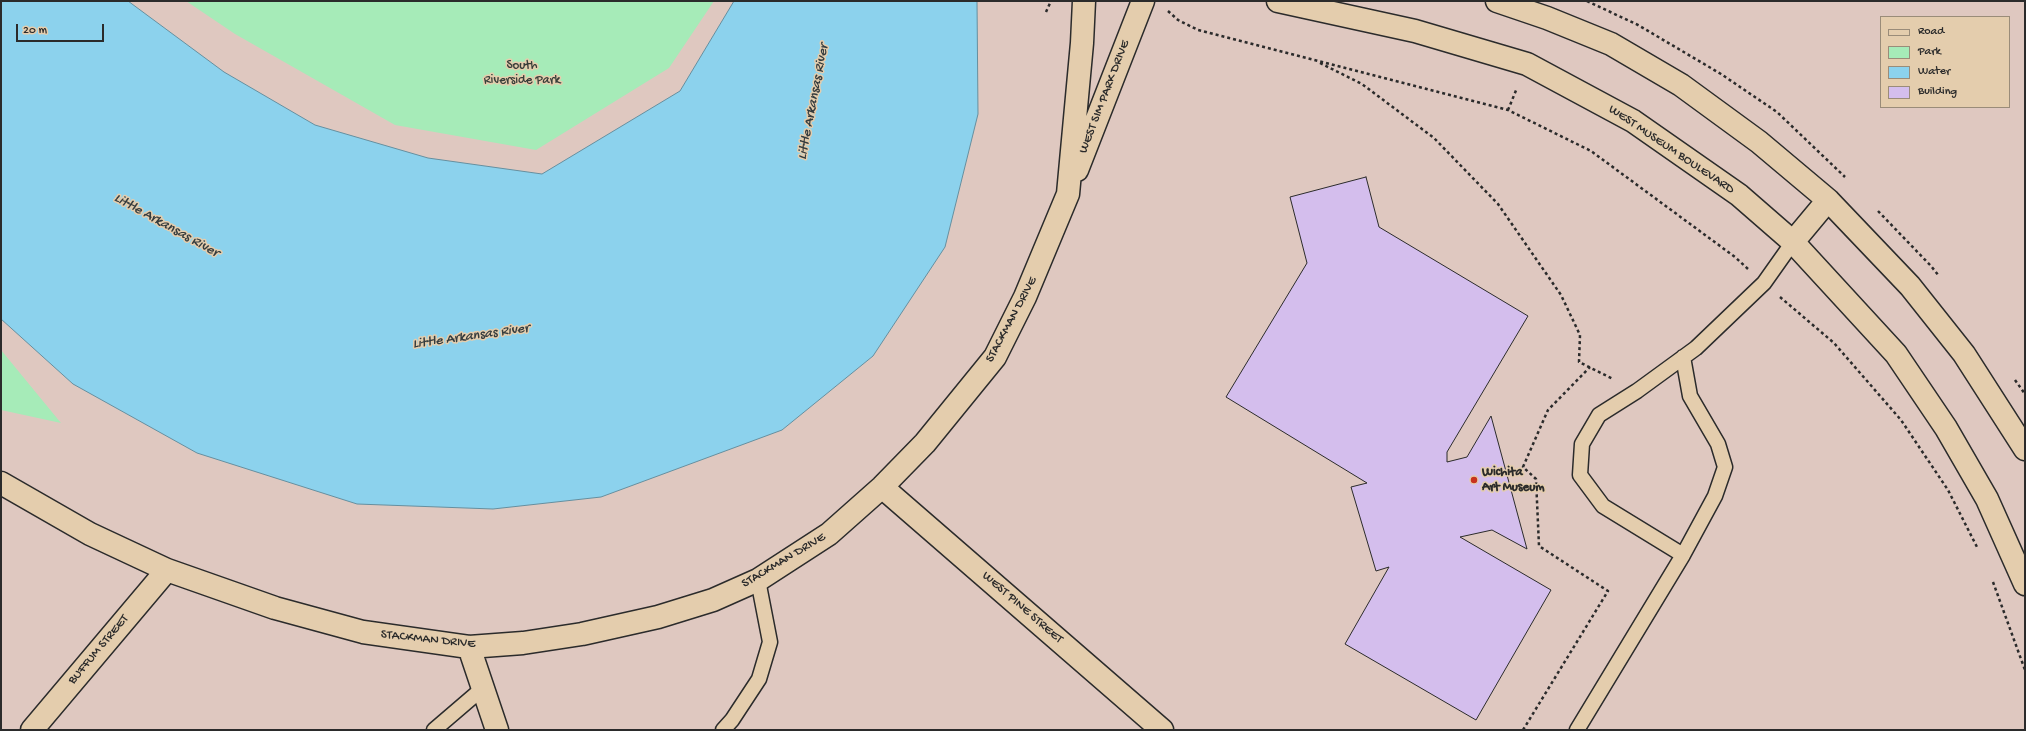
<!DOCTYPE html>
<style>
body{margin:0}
#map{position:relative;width:2026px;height:731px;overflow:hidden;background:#dfc8c0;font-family:"Gochi Hand",sans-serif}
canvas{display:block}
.frame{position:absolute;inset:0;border:2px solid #2b2b2b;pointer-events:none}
.legend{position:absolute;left:1880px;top:16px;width:130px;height:92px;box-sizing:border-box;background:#e4cdad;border:1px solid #9a8c79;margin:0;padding:5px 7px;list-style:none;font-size:12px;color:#2b2b2b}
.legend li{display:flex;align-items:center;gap:8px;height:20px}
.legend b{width:20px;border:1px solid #9a8c79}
.scale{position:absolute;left:16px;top:24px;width:88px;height:18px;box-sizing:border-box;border:2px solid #2b2b2b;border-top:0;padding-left:5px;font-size:12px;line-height:14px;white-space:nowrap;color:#2b2b2b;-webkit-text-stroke:3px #e4cdad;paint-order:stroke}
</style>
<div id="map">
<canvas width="2026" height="731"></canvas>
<div class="frame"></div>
<ul class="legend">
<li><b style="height:5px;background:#e4cdad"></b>Road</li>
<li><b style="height:11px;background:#a6ebb8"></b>Park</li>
<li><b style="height:11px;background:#8cd2ed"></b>Water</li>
<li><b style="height:11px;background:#d4beed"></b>Building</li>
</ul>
<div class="scale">20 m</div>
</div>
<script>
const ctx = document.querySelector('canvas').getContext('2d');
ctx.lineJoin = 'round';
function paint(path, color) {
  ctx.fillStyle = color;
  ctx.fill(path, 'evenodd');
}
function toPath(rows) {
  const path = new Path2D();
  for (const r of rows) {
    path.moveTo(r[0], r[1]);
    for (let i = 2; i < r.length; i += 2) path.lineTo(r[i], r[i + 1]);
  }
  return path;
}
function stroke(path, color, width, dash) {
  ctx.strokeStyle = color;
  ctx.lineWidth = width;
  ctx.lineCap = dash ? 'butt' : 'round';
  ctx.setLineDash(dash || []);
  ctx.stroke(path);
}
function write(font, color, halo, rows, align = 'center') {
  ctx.font = font + ' "Gochi Hand",sans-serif';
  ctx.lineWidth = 3;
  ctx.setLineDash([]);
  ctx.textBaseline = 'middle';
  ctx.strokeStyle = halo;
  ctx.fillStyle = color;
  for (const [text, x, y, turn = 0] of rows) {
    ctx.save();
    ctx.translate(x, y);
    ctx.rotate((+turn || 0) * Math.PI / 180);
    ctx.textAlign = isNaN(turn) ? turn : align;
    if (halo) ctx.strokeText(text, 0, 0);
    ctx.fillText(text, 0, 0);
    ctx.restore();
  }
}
const green = toPath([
 [186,1,714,1,669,68,536,150,395,125,235,34],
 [1,350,61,423,1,410]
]);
const water = toPath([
 [1,1,128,1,224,72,315,125,428,158,542,174,680,91,734,1,977,1,978,114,945,247,873,356,782,430,601,497,493,509,357,504,197,453,73,384,1,319,1,1]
]);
const building = toPath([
 [1366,177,1379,227,1528,316,1447,452,1447,462,1467,457,1491,416,1527,549,1492,530,1460,537,1551,590,1476,720,1345,644,1389,567,1376,571,1351,487,1367,483,1226,397,1307,263,1290,197,1366,177]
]);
const path = toPath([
 [1587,1,1638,25,1721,74,1777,112,1845,177],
 [1168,11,1178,20,1198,30,1508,110,1591,151,1735,257,1748,269],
 [1046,12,1051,1],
 [1320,63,1362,84,1434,138,1498,204,1561,295,1580,335,1579,362,1613,379],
 [1508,110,1517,88],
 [1878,211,1931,266,1939,276],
 [1780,297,1834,343,1901,420,1948,490,1978,549],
 [2015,380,2025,394],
 [1993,582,2025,670],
 [1523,730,1608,591,1539,546,1536,479,1523,467,1548,410,1590,367]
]);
const service = toPath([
 [1683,357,1690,396,1718,444,1725,467,1715,496,1683,555],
 [434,730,483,688],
 [723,730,732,720,759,679,770,642,758,580],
 [1577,730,1683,555,1603,506,1580,475,1582,444,1599,415,1637,391,1696,348,1764,283,1793,242]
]);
const minor = toPath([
 [1278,1,1415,31,1527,64,1633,121,1739,195,1793,242,1896,354,1946,428,1987,499,2025,584],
 [1497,1,1547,18,1611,44,1681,85,1759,142,1828,200,1910,286,1964,354,2025,449],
 [1077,170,1143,1],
 [1793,242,1828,200],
 [1,483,90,534,167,570,275,608,363,632,469,647,523,643,582,634,658,617,713,600,758,580,829,534,882,487,925,443,995,357,1025,297,1068,194,1082,43,1084,1],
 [882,487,1162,730],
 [469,647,497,730],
 [32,730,167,570]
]);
const markers = [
 [1474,480,4,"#c8321e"]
];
const parkNames = [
 ["South",522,66],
 ["Riverside Park",522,81]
];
const streetNames = [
 ["WEST SIM PARK DRIVE",1105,97,-69],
 ["WEST MUSEUM BOULEVARD",1671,150,34],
 ["STACKMAN DRIVE",1012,320,-62],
 ["STACKMAN DRIVE",784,561,-31],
 ["WEST PINE STREET",1022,608,41],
 ["STACKMAN DRIVE",428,640,6],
 ["BUFFUM STREET",99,650,-50]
];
const poiNames = [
 ["Wichita",1482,473],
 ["Art Museum",1482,488]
];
const waterNames = [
 ["Little Arkansas River",814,102,-79],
 ["Little Arkansas River",166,226,29],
 ["Little Arkansas River",471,337,-8]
];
paint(green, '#a6ebb8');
paint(water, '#8cd2ed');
stroke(water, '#658f9f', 1);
paint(building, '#d4beed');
stroke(building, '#2b2b2b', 1);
stroke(service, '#2b2b2b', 17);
stroke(minor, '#2b2b2b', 25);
stroke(path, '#2b2b2b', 2.5, [3, 3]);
stroke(service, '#e4cdad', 14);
stroke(minor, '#e4cdad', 22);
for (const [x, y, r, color] of markers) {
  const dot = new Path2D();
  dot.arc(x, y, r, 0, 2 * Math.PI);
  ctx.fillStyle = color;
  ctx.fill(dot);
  stroke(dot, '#e4cdad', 1.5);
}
write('13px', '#373e39', '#e4cdad', parkNames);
write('13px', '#2b2b2b', '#e4cdad', streetNames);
write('bold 13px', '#2b2b2b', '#e4cdad', poiNames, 'left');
write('italic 14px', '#353c3e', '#e4cdad', waterNames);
</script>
